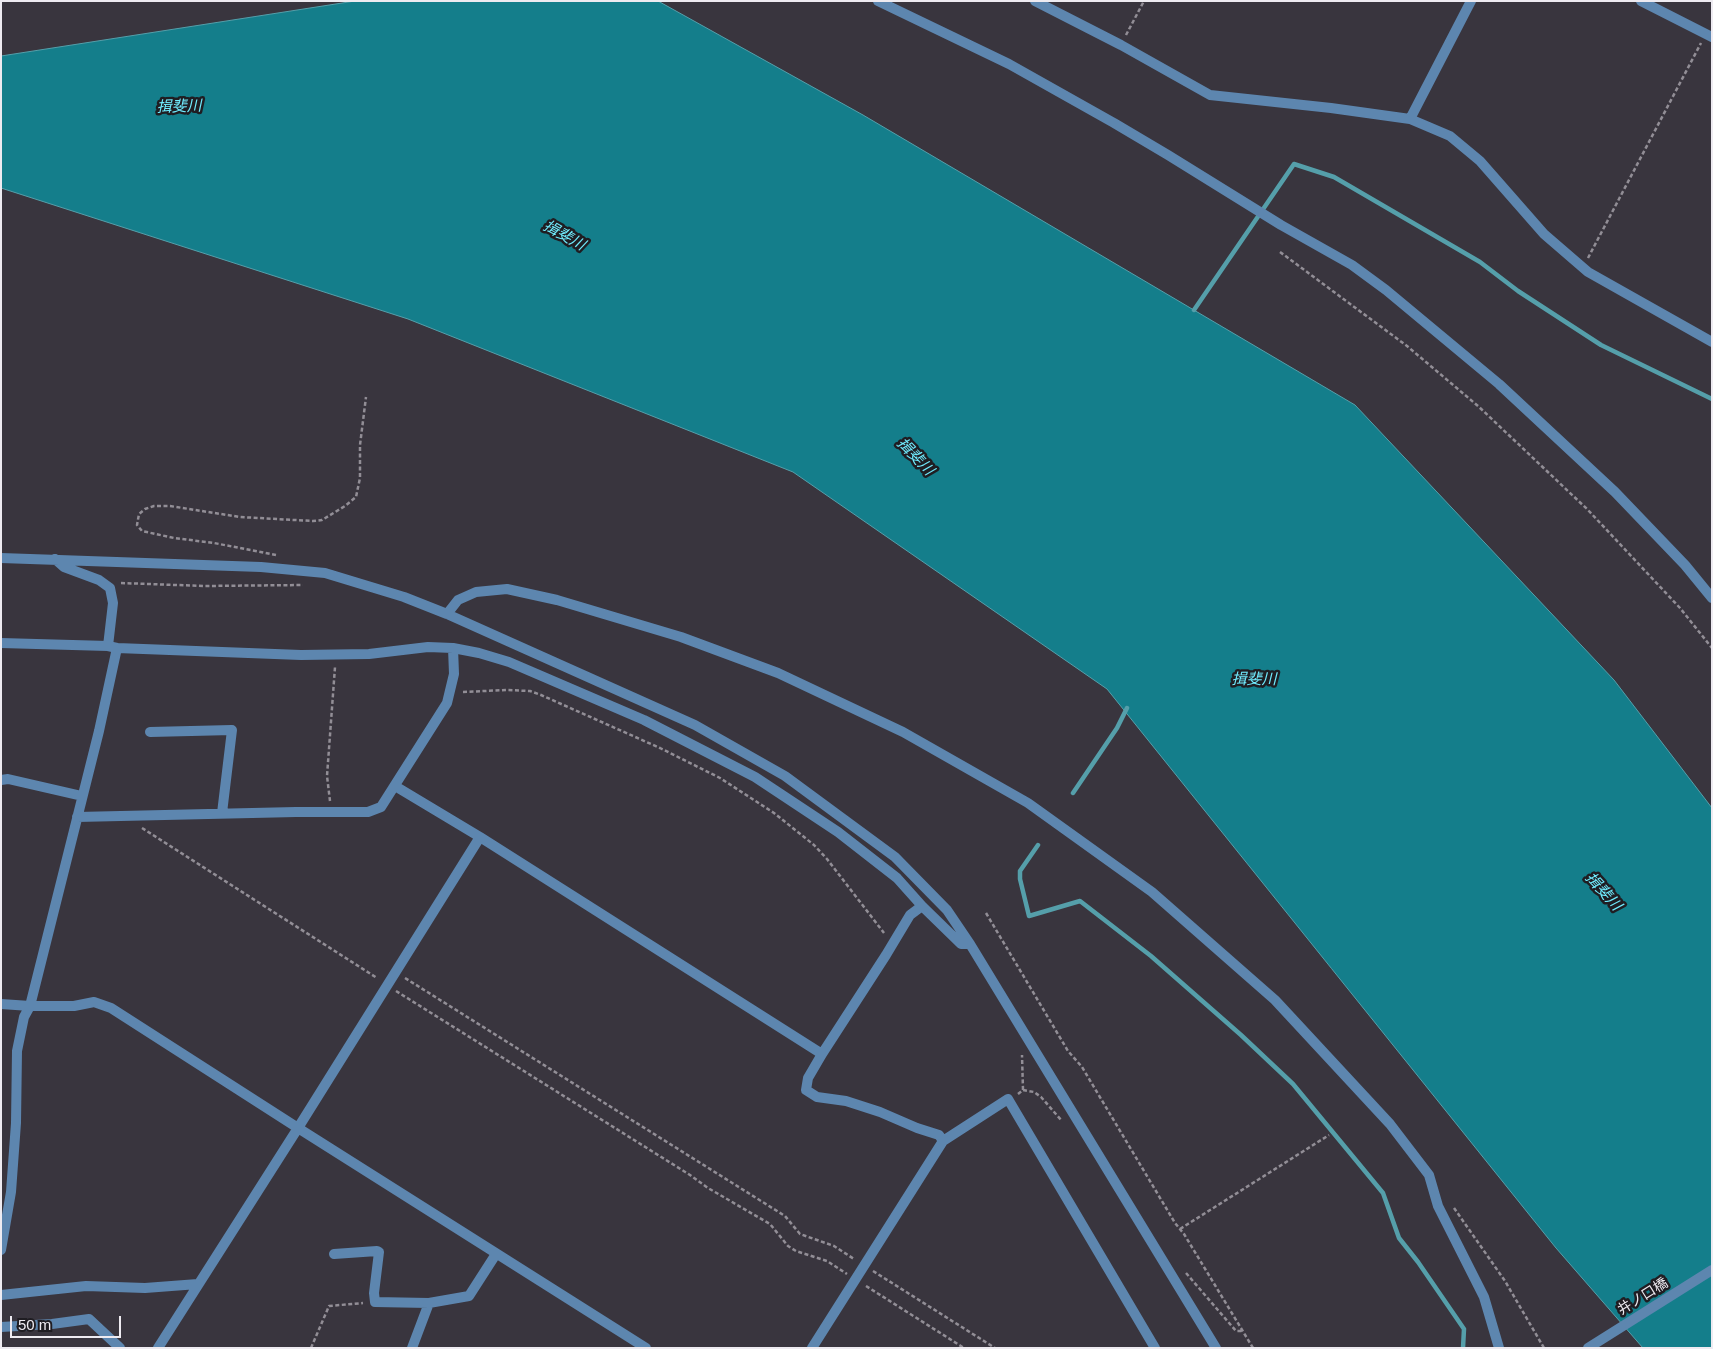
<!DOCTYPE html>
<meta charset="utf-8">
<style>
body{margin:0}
#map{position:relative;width:1713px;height:1349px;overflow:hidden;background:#39353e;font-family:Arial,sans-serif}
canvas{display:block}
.frame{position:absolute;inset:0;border:2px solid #eeebf1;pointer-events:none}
.scale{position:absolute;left:10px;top:1316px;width:111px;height:22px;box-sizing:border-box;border:2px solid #eeebf1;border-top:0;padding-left:6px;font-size:15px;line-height:18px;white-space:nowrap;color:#eeebf1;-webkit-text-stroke:4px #1f1d22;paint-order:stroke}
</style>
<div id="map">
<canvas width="1713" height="1349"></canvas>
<div class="frame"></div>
<div class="scale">50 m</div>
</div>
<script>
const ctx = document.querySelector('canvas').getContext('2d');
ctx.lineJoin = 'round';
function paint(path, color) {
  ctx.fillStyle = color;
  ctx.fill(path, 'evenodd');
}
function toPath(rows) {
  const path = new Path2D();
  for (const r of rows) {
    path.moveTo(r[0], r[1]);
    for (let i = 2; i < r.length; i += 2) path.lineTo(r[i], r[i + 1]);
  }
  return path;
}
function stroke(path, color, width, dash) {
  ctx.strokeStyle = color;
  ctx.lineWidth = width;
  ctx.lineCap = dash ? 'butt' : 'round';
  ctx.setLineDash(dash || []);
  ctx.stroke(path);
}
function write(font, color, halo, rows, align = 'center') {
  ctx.font = font + ' Arial,"Noto Sans JP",sans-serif';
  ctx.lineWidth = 5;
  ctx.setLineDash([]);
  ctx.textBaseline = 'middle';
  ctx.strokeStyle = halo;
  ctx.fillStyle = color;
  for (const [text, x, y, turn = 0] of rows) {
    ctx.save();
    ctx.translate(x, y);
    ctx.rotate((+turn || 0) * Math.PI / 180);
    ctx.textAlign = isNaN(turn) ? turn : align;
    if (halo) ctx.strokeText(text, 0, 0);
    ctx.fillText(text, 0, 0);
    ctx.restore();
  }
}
const water = toPath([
 [355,1,658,1,863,115,1355,405,1614,680,1712,808,1712,1348,1643,1348,1556,1248,1107,689,793,472,408,319,1,188,1,56,355,1]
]);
const stream = toPath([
 [1194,310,1294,164,1334,177,1480,262,1518,291,1601,345,1712,399],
 [1073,793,1117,728,1127,708],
 [1038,845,1020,871,1020,879,1029,916,1080,901,1151,956,1241,1035,1293,1084,1383,1193,1399,1238,1418,1262,1464,1329,1463,1348]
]);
const path = toPath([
 [1126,35,1144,1],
 [1280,252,1407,346,1478,406,1587,509,1680,608,1712,648],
 [1588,258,1701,43],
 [276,555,214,543,174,538,142,531,137,525,139,514,145,509,154,506,170,506,240,517,313,521,322,520,345,506,356,497,360,478,360,445,366,397],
 [121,583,204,586,303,585],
 [463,692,506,690,530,691,541,695,660,748,720,778,774,813,814,845,827,859,884,933],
 [330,801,327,776,335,667],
 [142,828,377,978],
 [986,913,1068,1051,1082,1067,1175,1223,1184,1234,1253,1348],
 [405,978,785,1216,800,1234,834,1246,854,1259],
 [396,991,690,1175,708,1188,770,1224,788,1246,796,1251,827,1261,847,1274],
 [1023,1090,1034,1092,1041,1097,1062,1121],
 [1018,1094,1023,1090,1022,1055],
 [1454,1208,1505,1281,1544,1348],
 [1180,1229,1329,1135],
 [873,1271,995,1348],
 [1186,1273,1236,1331,1243,1331],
 [866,1286,964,1348],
 [311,1348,329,1306,363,1303]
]);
const minor = toPath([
 [878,1,1009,64,1114,123,1168,155,1281,225,1352,265,1386,290,1499,384,1615,492,1685,565,1712,598],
 [1035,1,1121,45,1210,95,1331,108,1410,119,1450,136,1480,161,1544,234,1588,272,1712,342],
 [1641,1,1712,37],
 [1410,119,1471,1],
 [1,558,261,567,325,573,404,597,447,614,695,725,785,776,895,857,947,910,970,944,1216,1348],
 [55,559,64,567,99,580,110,588,113,603,108,646],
 [447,614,458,600,476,592,507,589,557,600,681,637,778,673,903,732,1028,803,1152,892,1275,1000,1390,1124,1429,1175,1438,1206,1484,1297,1499,1348],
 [1,643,108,646,117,648,99,731,30,1006,24,1017,17,1051,16,1123,11,1192,1,1250],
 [117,648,301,655,369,654,428,647,453,648,479,653,509,662,644,720,755,777,838,832,897,878,922,906],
 [150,732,232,730,222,813],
 [1,780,8,779,82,796],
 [395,786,480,837,822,1054],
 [77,817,296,812,368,812,381,807,447,703,454,674,453,648],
 [1,1004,30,1006,74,1006,94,1002,111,1008,298,1128,646,1348],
 [943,1141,939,1135,917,1128,880,1112,846,1101,817,1097,806,1090,808,1078,822,1054,886,955,910,915,922,906,961,944,970,944],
 [334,1254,377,1251,379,1252,374,1293,375,1302,429,1303],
 [1,1295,86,1286,145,1288,198,1284],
 [1,1327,52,1324,89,1319,120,1348],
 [158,1348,298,1128,480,837],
 [412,1348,429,1303,469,1296,496,1254],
 [812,1348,943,1141,1008,1099,1155,1348]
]);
const tertiary = toPath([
 [1588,1348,1712,1270]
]);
const streetNames = [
 ["井ノ口橋",1643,1297,-32]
];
const waterNames = [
 ["揖斐川",179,107,-2],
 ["揖斐川",564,236,29],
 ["揖斐川",915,457,46],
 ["揖斐川",1254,680],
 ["揖斐川",1603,892,48]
];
paint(water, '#147e8b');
stroke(water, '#559faa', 1);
stroke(stream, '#559faa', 4.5);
stroke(path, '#928e96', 2.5, [4, 2.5]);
stroke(minor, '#5d86af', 10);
stroke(tertiary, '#5d86af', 10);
write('14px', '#eeebf1', '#1f1d22', streetNames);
write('italic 15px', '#70edff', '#1f1d22', waterNames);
</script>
